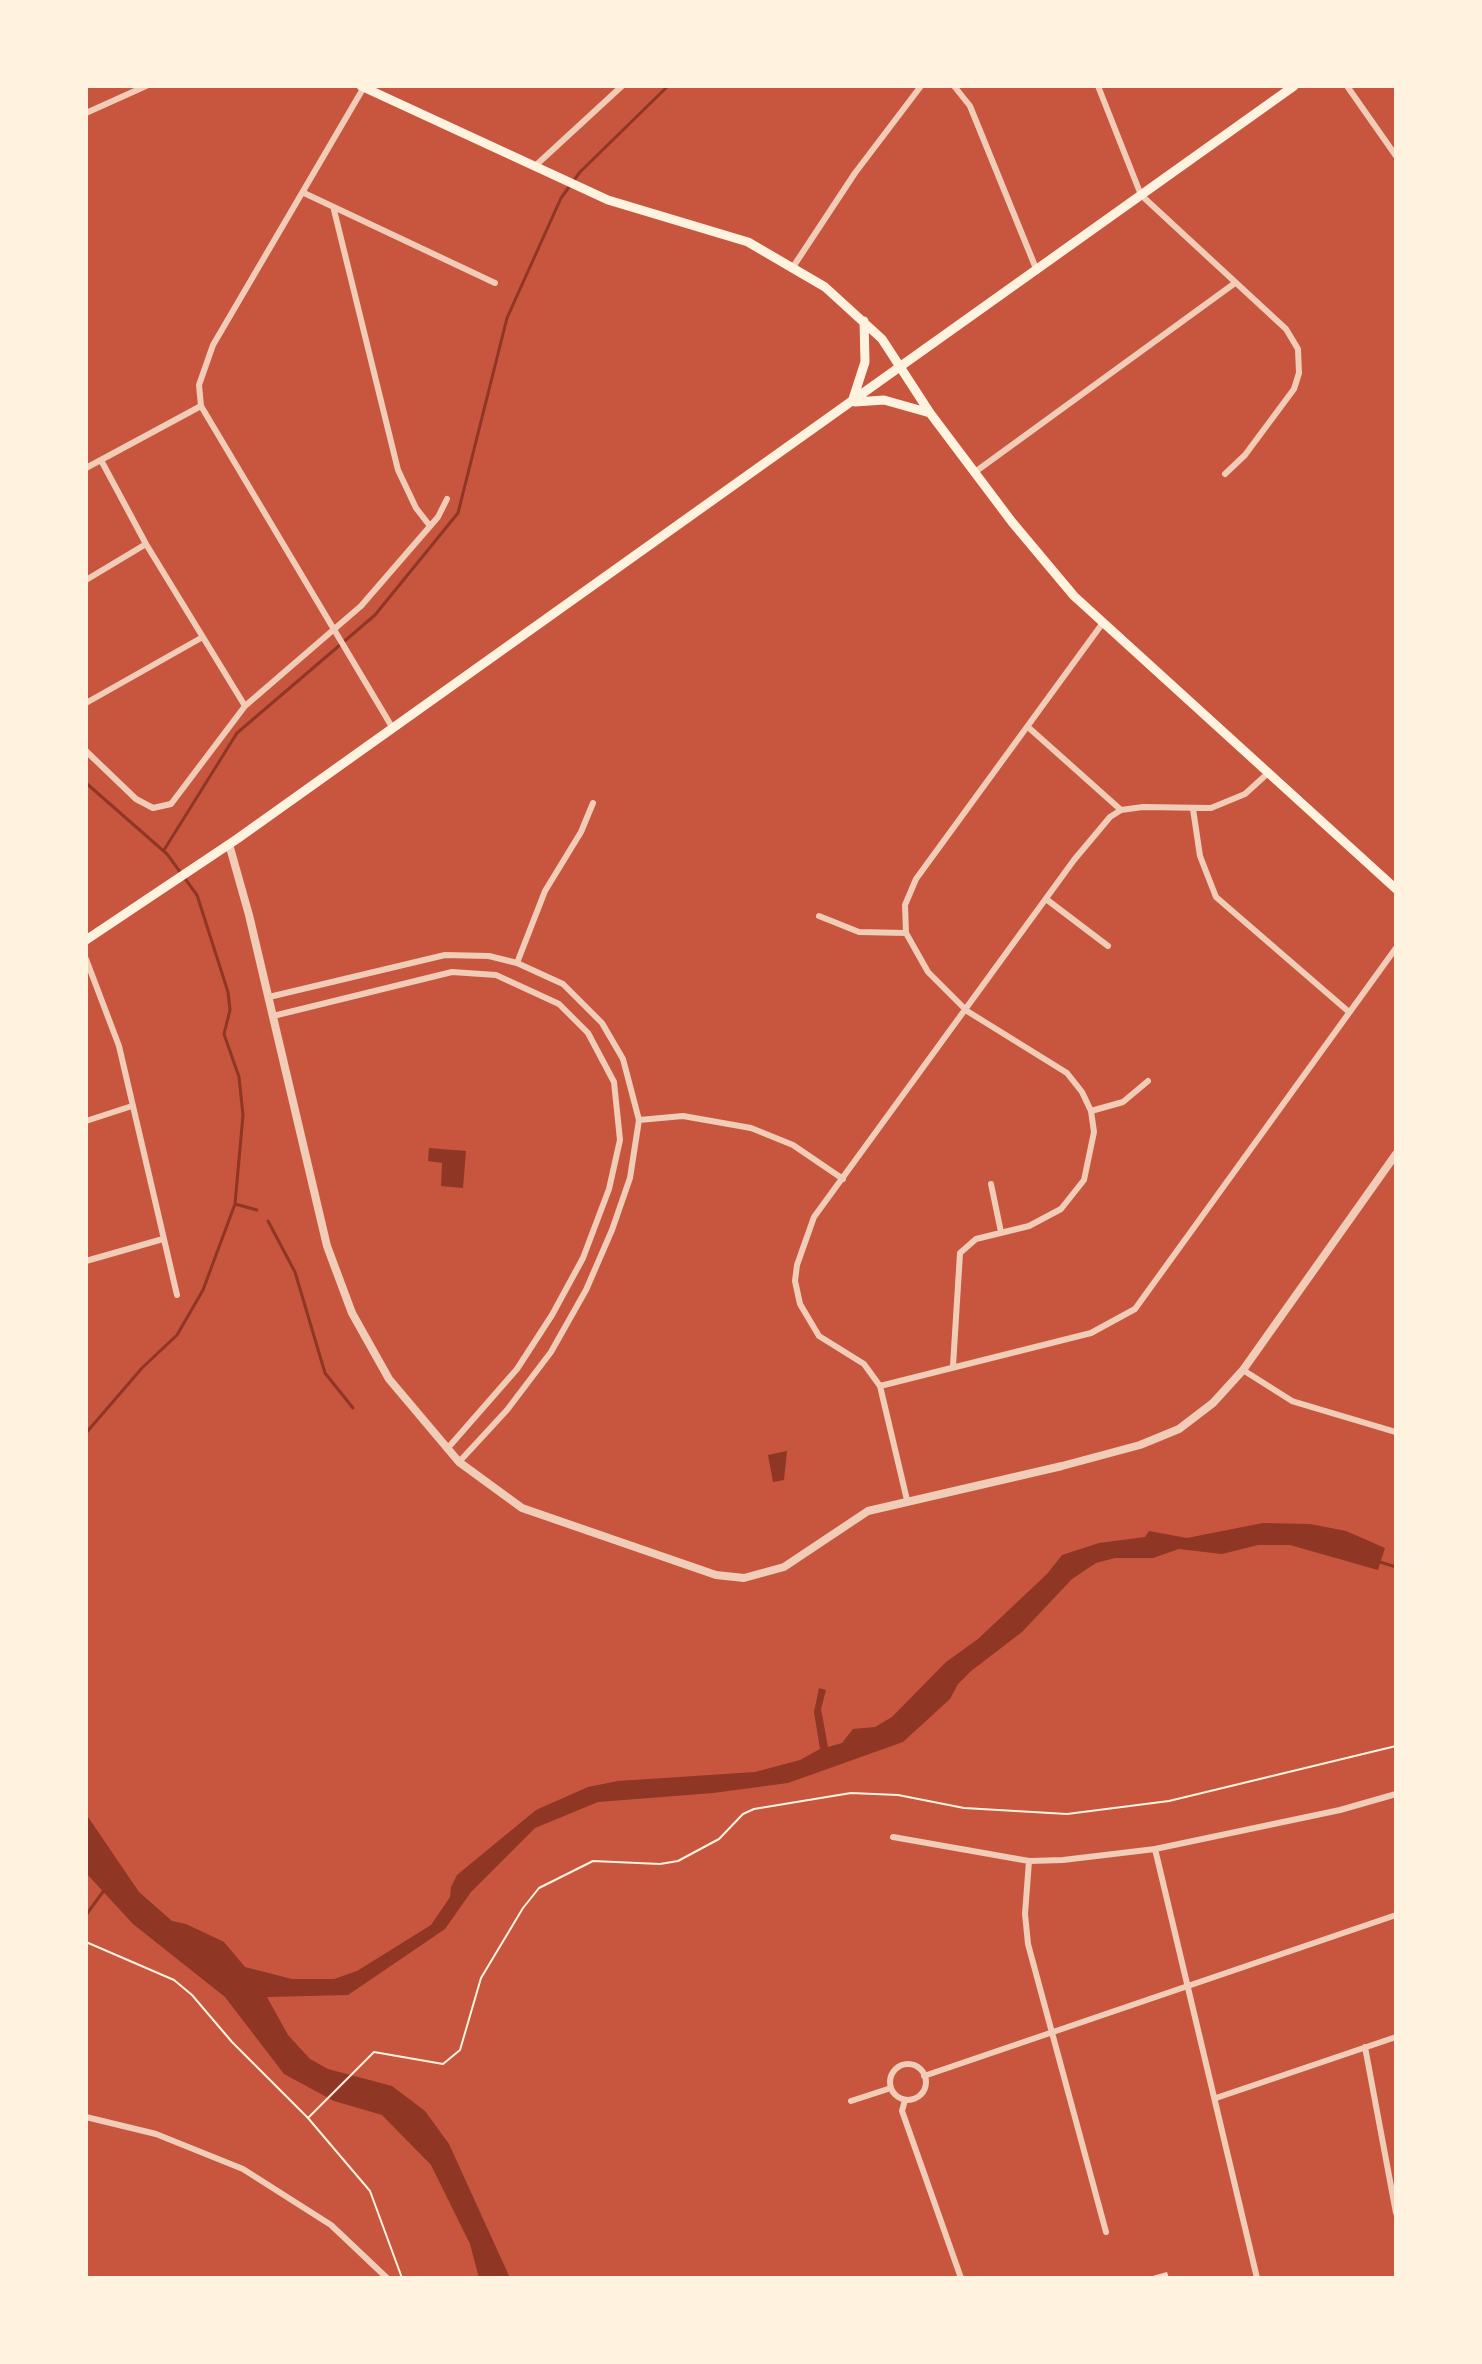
<!DOCTYPE html>
<style>
body{margin:0}
#map{position:relative;width:1482px;height:2364px;overflow:hidden;background:#c8553d;font-family:"Noto Serif",serif}
canvas{display:block}
.frame{position:absolute;inset:0;border:88px solid #fff3e0;pointer-events:none}
</style>
<div id="map">
<canvas width="1482" height="2364"></canvas>
<div class="frame"></div>
</div>
<script>
const ctx = document.querySelector('canvas').getContext('2d');
ctx.lineJoin = 'round';
function paint(path, color) {
  ctx.fillStyle = color;
  ctx.fill(path, 'evenodd');
}
function toPath(rows) {
  const path = new Path2D();
  for (const r of rows) {
    if (r.length === 3) {
      path.moveTo(r[0] + r[2], r[1]);
      path.arc(r[0], r[1], r[2], 0, 2 * Math.PI);
      continue;
    }
    path.moveTo(r[0], r[1]);
    for (let i = 2; i < r.length; i += 2) path.lineTo(r[i], r[i + 1]);
  }
  return path;
}
function stroke(path, color, width, dash) {
  ctx.strokeStyle = color;
  ctx.lineWidth = width;
  ctx.lineCap = dash ? 'butt' : 'round';
  ctx.setLineDash(dash || []);
  ctx.stroke(path);
}
const water = toPath([
 [429,1148,466,1151,463,1188,441,1186,442,1163,428,1161],
 [787,1451,784,1480,773,1482,768,1455],
 [1263,1523,1310,1524,1346,1531,1385,1548,1378,1570,1290,1545,1258,1545,1222,1554,1179,1549,1153,1558,1115,1558,1096,1563,1072,1579,1022,1632,971,1671,958,1684,950,1699,903,1742,788,1783,713,1793,598,1802,535,1828,471,1892,445,1929,348,1995,267,1997,288,2035,310,2059,328,2069,392,2086,425,2111,449,2144,510,2278,479,2278,470,2244,431,2165,382,2115,334,2101,284,2074,225,1997,133,1924,86,1873,86,1814,139,1892,172,1921,186,1924,224,1942,245,1967,292,1979,334,1979,357,1971,431,1925,450,1897,451,1887,457,1875,536,1810,588,1787,618,1781,755,1772,800,1760,820,1749,814,1712,819,1688,826,1690,821,1709,828,1747,842,1743,853,1729,875,1727,892,1717,946,1662,978,1639,1047,1574,1062,1555,1099,1543,1145,1537,1149,1531,1187,1538]
]);
const stream = toPath([
 [86,783,167,854,197,895,228,992,230,1010,224,1034,239,1077,243,1115,235,1204,203,1290,177,1335,142,1368,86,1433],
 [164,850,237,733,375,615,458,513,507,318,561,198,580,172,668,86],
 [235,1204,257,1210],
 [268,1221,295,1272,325,1373,353,1408],
 [1377,1561,1396,1567],
 [86,1915,105,1889]
]);
const building = toPath([
 [1167,2272,1169,2278,1149,2278,1149,2277]
]);
const path = toPath([
 [86,1942,174,1980,192,1995,232,2042,308,2118,370,2191,402,2278],
 [308,2118,374,2052,443,2064,460,2050,481,1978,523,1908,539,1888,593,1861,660,1864,678,1861,719,1839,743,1814,754,1809,851,1793,898,1795,964,1808,1067,1814,1169,1801,1396,1746]
]);
const minor = toPath([
 [954,86,970,106,1037,271],
 [1098,86,1141,195,1286,329,1298,349,1299,373,1294,389,1245,455,1225,474],
 [1347,86,1396,156],
 [364,87,213,345,199,385,201,406,392,727],
 [86,113,146,86],
 [534,167,622,86],
 [304,193,495,283],
 [334,210,398,470,416,508,430,526],
 [793,267,855,173,921,86],
 [102,462,146,544,245,706],
 [86,468,201,406],
 [975,472,1235,283],
 [86,580,146,544],
 [86,703,201,638],
 [1028,727,1121,810],
 [86,751,136,799,153,808,171,804,245,706,361,606,438,517,447,499],
 [1193,809,1200,856,1216,897,1349,1012],
 [1046,899,1108,946],
 [819,916,859,932,906,933],
 [86,959,119,1046,177,1295],
 [517,963,545,891,581,832,593,803],
 [269,997,445,955,489,956,517,963,563,984,602,1023,623,1059,639,1120,630,1178,612,1230,586,1290,551,1352,507,1410,459,1462],
 [273,1016,452,972,496,975,559,1004,588,1033,614,1082,620,1140,609,1189,583,1258,552,1315,517,1369,447,1449],
 [1091,1111,1123,1102,1148,1081],
 [639,1120,683,1116,751,1128,793,1145,843,1179],
 [86,1121,132,1106],
 [991,1184,1001,1232],
 [86,1261,163,1239],
 [953,1366,960,1253,976,1239,1029,1226,1061,1209,1084,1180,1094,1132,1091,1111,1082,1092,1067,1073,967,1011,928,972,906,933,905,905,916,879,1102,624],
 [1243,1370,1292,1401,1396,1432],
 [880,1386,1091,1333,1135,1309,1396,948],
 [907,1500,880,1386,864,1364,819,1336,800,1304,795,1281,797,1265,814,1217,1074,860,1110,817,1121,810,1143,807,1211,808,1245,794,1267,774],
 [893,1837,1029,1861,1063,1860,1155,1849,1340,1810,1396,1794],
 [1155,1849,1257,2278],
 [1029,1861,1025,1914,1028,1944,1106,2232],
 [1365,2047,1396,2213],
 [908,2082,18],
 [924,2076,1396,1915],
 [1216,2098,1396,2037],
 [905,2100,902,2111,961,2278],
 [851,2101,891,2088],
 [86,2117,156,2134,243,2169,331,2225,387,2278]
]);
const tertiary = toPath([
 [229,844,249,915,327,1246,352,1313,389,1379,459,1462,522,1508,716,1575,744,1578,784,1567,868,1511,1062,1466,1140,1445,1179,1429,1213,1403,1243,1370,1396,1154]
]);
const secondary = toPath([
 [361,86,608,200,748,242,825,287,882,339,930,413,1012,522,1074,596,1396,889],
 [853,399,865,362,864,321],
 [855,402,884,400,930,413],
 [86,940,237,839,1294,86]
]);
paint(water, '#8f3625');
stroke(stream, '#8f3625', 3);
paint(building, '#f7dbc8');
stroke(path, '#fff3e0', 2);
stroke(minor, '#f1ccb7', 6);
stroke(tertiary, '#f1ccb7', 8);
stroke(secondary, '#fff3e0', 9);
</script>
